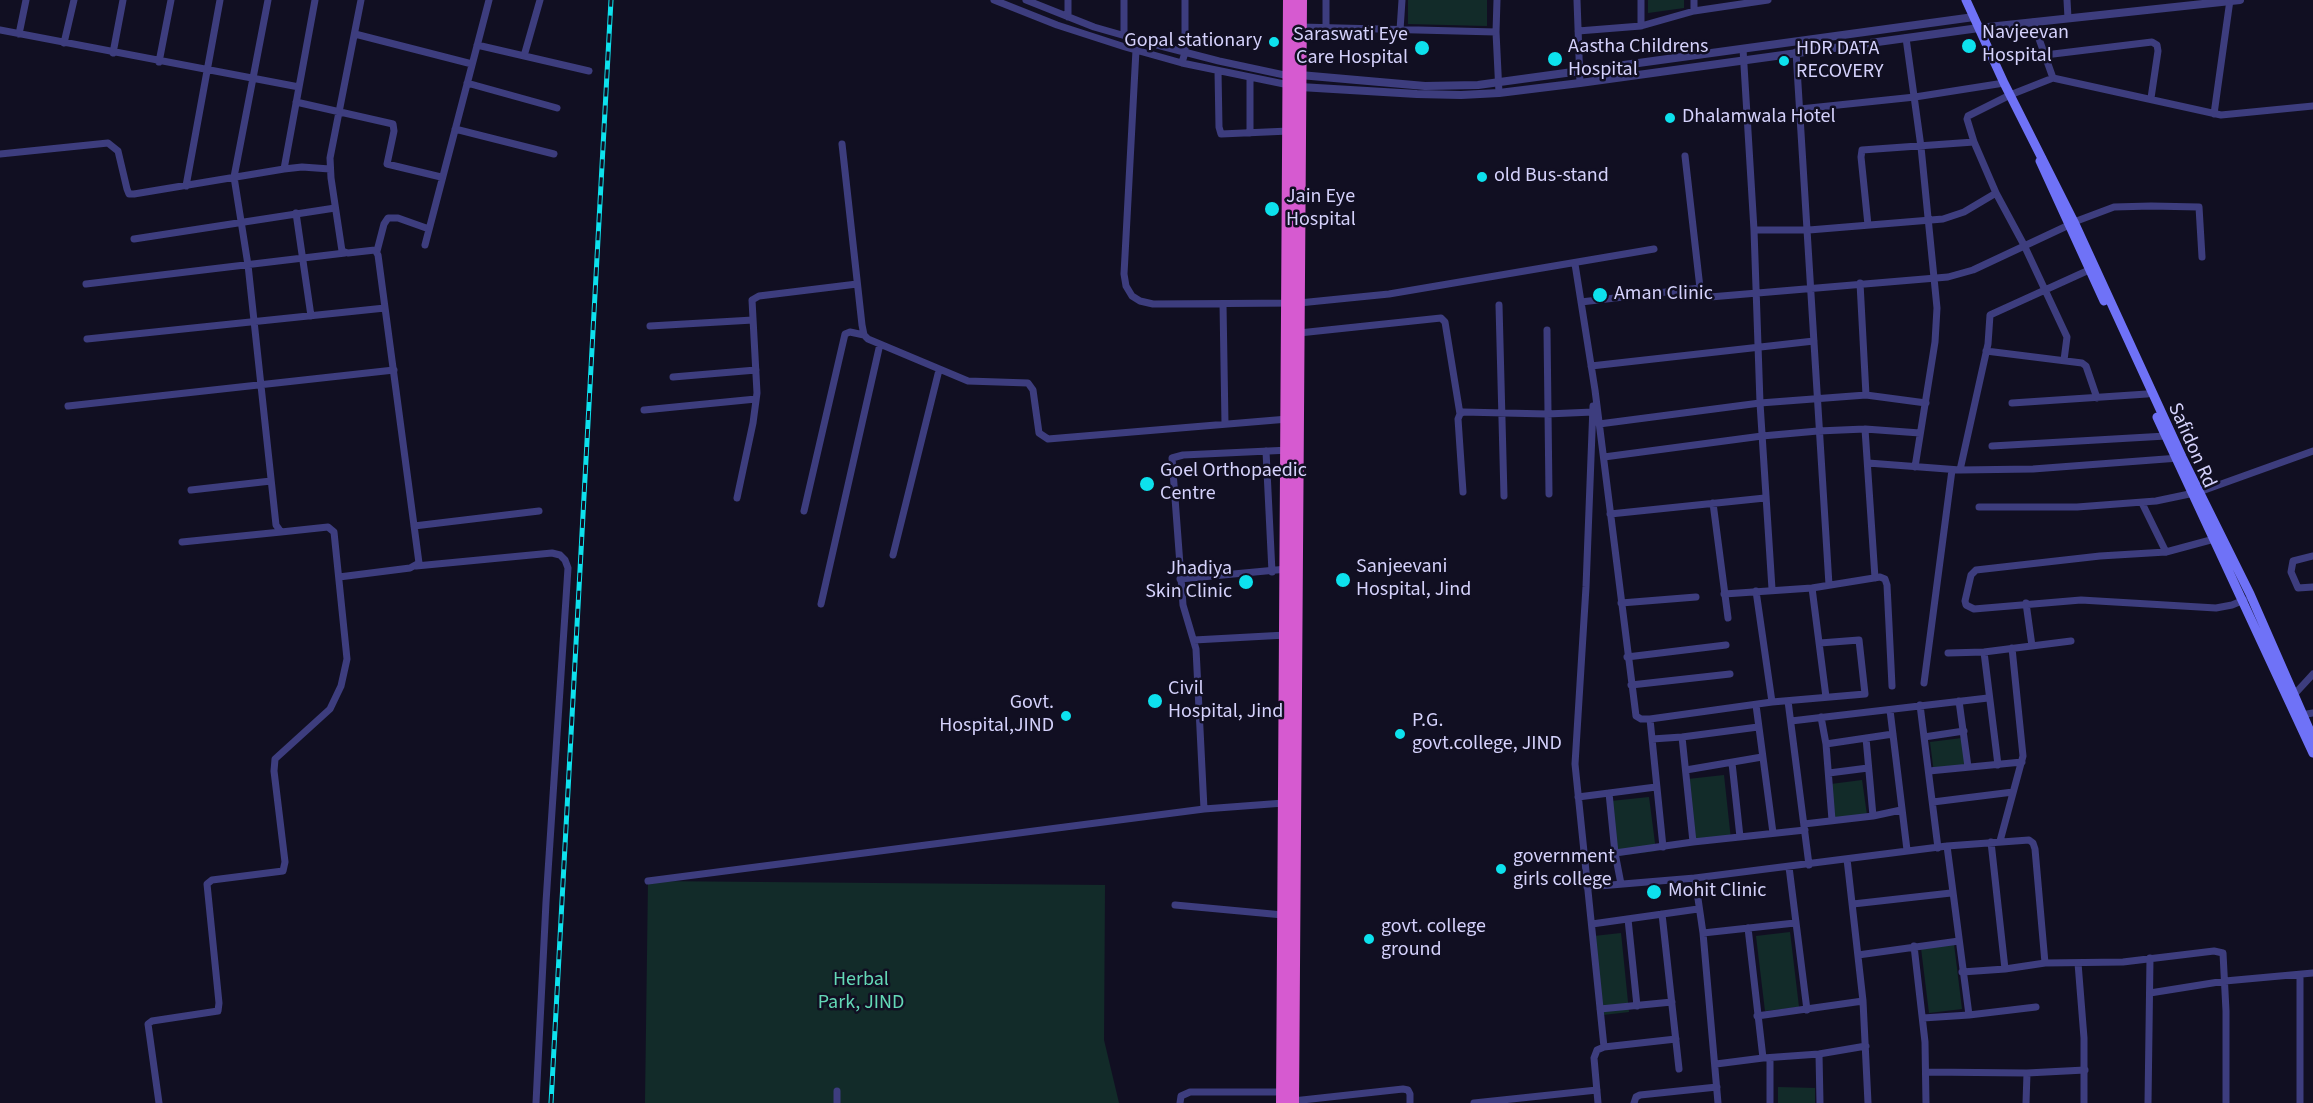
<!DOCTYPE html>
<style>
body{margin:0}
canvas{display:block;background:#110f22}
</style>
<canvas width="2313" height="1103"></canvas>
<script>
const ctx = document.querySelector('canvas').getContext('2d');
ctx.lineJoin = 'round';
function paint(path, color) {
  ctx.fillStyle = color;
  ctx.fill(path, 'evenodd');
}
function toPath(rows) {
  const path = new Path2D();
  for (const r of rows) {
    path.moveTo(r[0], r[1]);
    for (let i = 2; i < r.length; i += 2) path.lineTo(r[i], r[i + 1]);
  }
  return path;
}
function stroke(path, color, width, dash) {
  ctx.strokeStyle = color;
  ctx.lineWidth = width;
  ctx.lineCap = dash ? 'butt' : 'round';
  ctx.setLineDash(dash || []);
  ctx.stroke(path);
}
function write(font, color, halo, rows, align = 'center') {
  ctx.font = font + ' "Source Sans 3",sans-serif';
  ctx.lineWidth = 5;
  ctx.setLineDash([]);
  ctx.textBaseline = 'middle';
  ctx.strokeStyle = halo;
  ctx.fillStyle = color;
  for (const [text, x, y, turn = 0] of rows) {
    ctx.save();
    ctx.translate(x, y);
    ctx.rotate((+turn || 0) * Math.PI / 180);
    ctx.textAlign = isNaN(turn) ? turn : align;
    if (halo) ctx.strokeText(text, 0, 0);
    ctx.fillText(text, 0, 0);
    ctx.restore();
  }
}
const green = toPath([
 [1408,0,1487,0,1487,26,1408,24],
 [1648,0,1684,0,1684,8,1648,13],
 [1962,738,1966,769,1934,773,1930,742],
 [1724,775,1731,840,1695,843,1688,779],
 [1862,780,1867,815,1835,820,1831,784],
 [1649,797,1656,851,1618,856,1611,801],
 [648,881,1105,885,1104,1040,1119,1103,645,1103],
 [1790,932,1799,1007,1765,1011,1756,936],
 [1621,933,1629,1012,1603,1015,1594,936],
 [1954,944,1962,1009,1929,1013,1921,948],
 [1778,1087,1815,1088,1815,1103,1778,1103]
]);
const minor = toPath([
 [994,0,1057,25,1125,47,1182,63,1289,85],
 [1026,0,1094,27,1157,45,1219,61,1289,76],
 [1068,0,1068,17],
 [1124,0,1124,35],
 [1497,0,1496,32,1499,93],
 [1577,0,1580,83],
 [1694,0,1694,11],
 [2067,0,2068,18],
 [2033,22,2053,78],
 [1641,26,1641,0],
 [1301,27,1496,32],
 [1326,28,1326,0],
 [0,30,299,87],
 [1400,30,1402,0],
 [1578,31,1641,26,1694,11,1768,0],
 [19,34,26,0],
 [355,34,472,64],
 [1906,38,1921,147,1937,308,1935,342,1915,467],
 [64,43,74,0],
 [477,45,589,71],
 [1743,49,1754,230,1760,403,1772,589],
 [1136,50,1124,274,1126,286,1132,296,1140,301,1153,304,1299,303,1389,294,1654,249],
 [1796,52,1829,585],
 [113,53,123,0],
 [2045,55,2152,42,2157,45,2158,51,2151,98],
 [524,56,540,0],
 [159,62,171,0],
 [1182,63,1185,52,1185,0],
 [1218,71,1219,127,1221,134,1289,131],
 [467,83,557,108],
 [296,102,393,124,394,131,387,164,441,177],
 [1800,109,1915,97,2004,83],
 [2214,114,2230,0],
 [455,129,554,154],
 [1250,133,1250,78],
 [842,144,862,325,864,335,868,339,968,381,1028,383,1033,390,1039,433,1048,439,1288,419],
 [0,154,108,143,118,151,127,189,129,194,134,194,284,169,302,167,330,169],
 [1685,156,1700,288,1702,293,1710,297,1948,277,1973,270,2069,225],
 [284,169,315,0],
 [186,186,220,0],
 [296,213,311,316],
 [2074,222,2114,207,2151,206,2199,207,2202,257],
 [1868,225,1861,157,1862,150,1974,142],
 [1754,230,1809,230,1943,219,1964,212,1996,193],
 [134,239,335,208],
 [425,245,489,0],
 [377,251,384,224,388,218,398,218,429,229],
 [1575,264,1595,390,1636,716,1641,719,1650,719,1772,702,1865,694,1859,640,1820,643],
 [1860,283,1866,395],
 [86,284,345,253],
 [1581,302,1700,288],
 [1223,304,1225,424],
 [1499,305,1504,496],
 [650,326,753,320],
 [1547,330,1549,494],
 [1299,333,1441,318,1445,322,1460,414],
 [87,339,385,308],
 [1986,351,2082,363,2086,366,2097,398],
 [2064,360,2067,337,2024,245,1996,193,1974,142,1967,119,1968,116,2010,95,2053,78,2221,115,2313,106],
 [1591,366,1814,341],
 [673,377,756,370],
 [2012,403,2147,394],
 [68,406,394,370],
 [1593,406,1586,587,1575,764,1604,1047],
 [644,410,756,399],
 [1599,424,1760,403,1866,395,1926,403],
 [1865,429,1875,578],
 [1992,446,2166,436],
 [1266,451,1272,572],
 [1604,457,1762,436,1818,431,1865,429,1920,433],
 [1868,463,1960,470,2033,469,2179,458],
 [1960,470,1988,344,1990,315,2089,270],
 [191,490,271,481],
 [1463,492,1458,419,1460,414,1463,412,1547,414,1593,412],
 [737,498,753,423,757,393,752,300,759,296,857,284],
 [1713,503,1728,618],
 [2142,503,2166,552],
 [1979,507,2077,507,2156,501,2199,492,2313,451],
 [804,511,845,334,850,332,864,335],
 [1610,514,1765,498],
 [414,526,539,511],
 [2218,538,2166,552,2100,556,1976,570,1971,575,1965,601,1966,605,1974,609,2081,600,2216,608,2232,605,2244,600],
 [182,542,281,532],
 [893,555,939,370],
 [2313,556,2293,561,2291,572,2298,588,2313,587],
 [416,566,552,553,560,555,565,560,568,568,546,902,536,1103],
 [339,577,410,568,419,563,378,255,375,250,348,253,342,251,331,178,330,158,361,0],
 [1180,579,1287,569],
 [1812,588,1826,697],
 [1756,591,1772,702],
 [1724,594,1812,588,1880,577,1885,579,1887,585,1892,686],
 [1621,603,1696,597],
 [2026,603,2032,646],
 [821,604,880,344],
 [1194,640,1286,635],
 [1984,652,1998,765],
 [1948,653,1984,652,2071,641],
 [1627,657,1726,645],
 [1924,683,1952,470],
 [1631,685,1730,674],
 [2291,698,2313,674],
 [1788,701,1809,865],
 [1959,701,1968,767],
 [1756,705,1773,833],
 [1920,705,1938,848],
 [1890,710,1907,850],
 [2301,715,2313,713],
 [1821,717,1826,744,1832,820],
 [1650,719,1663,847],
 [1791,721,1988,698],
 [1682,737,1693,842],
 [1924,737,1964,731],
 [1866,738,1873,816],
 [1652,739,1682,737,1758,727],
 [1826,744,1893,734],
 [1732,763,1740,837],
 [1686,770,1762,757],
 [1929,771,2022,762],
 [1829,773,1868,768],
 [1609,793,1615,853,1621,884],
 [1578,797,1656,787],
 [1933,802,2013,792],
 [1204,809,1196,649,1183,605,1172,458,1183,455,1290,450],
 [1804,824,1873,816,1901,810],
 [2000,841,2023,756,2012,648],
 [1991,842,2005,969],
 [1947,846,1969,1015],
 [1615,853,1693,842,1805,830],
 [1847,859,1863,1001,1868,1103],
 [1789,867,1807,1010],
 [1695,878,1703,933,1718,1103],
 [648,881,1204,809,1284,803],
 [1587,887,1695,878,1947,846,2029,840,2033,843,2035,849,2045,963],
 [1853,904,1951,893],
 [1175,905,1283,915],
 [1662,914,1679,1069],
 [1628,919,1637,1006],
 [1592,924,1698,909],
 [1748,928,1763,1058],
 [1703,933,1795,923],
 [1914,946,1925,1042,1926,1103],
 [1858,955,1959,941],
 [2078,963,2084,1038,2084,1103],
 [1962,972,2005,969,2045,963,2123,962,2214,951,2223,953,2226,1011,2226,1103],
 [2300,975,2300,1103],
 [2150,993,2225,981,2313,973],
 [1600,1009,1672,1002],
 [1757,1016,1863,1001],
 [1923,1018,1969,1015,2036,1007],
 [1819,1054,1820,1103],
 [1716,1064,1763,1058,1819,1054,1866,1046],
 [1926,1072,2027,1073,2085,1070],
 [1293,1101,1403,1089,1408,1090,1410,1094,1410,1103],
 [159,1103,148,1024,152,1021,218,1011,219,1003,207,884,212,880,283,871,285,862,274,771,275,759,330,709,341,686,347,659,334,532,328,527,281,532,276,525,248,265,234,177,268,0],
 [837,1103,837,1091],
 [1180,1103,1181,1096,1190,1092,1284,1092],
 [1474,1103,1597,1090],
 [1598,1103,1594,1058,1597,1050,1604,1047,1676,1039],
 [1634,1103,1636,1097,1640,1095,1717,1087],
 [1770,1103,1770,1059],
 [2026,1103,2027,1073],
 [2148,1103,2150,958]
]);
const tertiary = toPath([
 [1300,75,1425,86,1478,85,1974,17],
 [1300,87,1417,94,1461,95,1499,93,1580,83,1979,28,2240,0]
]);
const secondary = toPath([
 [1966,0,2004,83,2074,222,2182,457,2250,594,2313,738],
 [2040,161,2104,301],
 [2157,417,2313,753]
]);
const trunk = toPath([
 [1282,1103,1289,0],
 [1293,1103,1301,0]
]);
const rail = toPath([
 [551,1103,611,0]
]);
const markers = [
 [1274,42,6,"#0de1ed"],
 [1969,46,8,"#0de1ed"],
 [1422,48,8,"#0de1ed"],
 [1555,59,8,"#0de1ed"],
 [1784,61,6,"#0de1ed"],
 [1670,118,6,"#0de1ed"],
 [1482,177,6,"#0de1ed"],
 [1272,209,8,"#0de1ed"],
 [1600,295,8,"#0de1ed"],
 [1147,484,8,"#0de1ed"],
 [1343,580,8,"#0de1ed"],
 [1246,582,8,"#0de1ed"],
 [1155,701,8,"#0de1ed"],
 [1066,716,6,"#0de1ed"],
 [1400,734,6,"#0de1ed"],
 [1501,869,6,"#0de1ed"],
 [1654,892,8,"#0de1ed"],
 [1369,939,6,"#0de1ed"]
];
const poiNames = [
 ["Navjeevan",1982,34],
 ["Hospital",1982,57],
 ["Saraswati Eye",1408,36,"right"],
 ["Care Hospital",1408,59,"right"],
 ["Gopal stationary",1262,42,"right"],
 ["Aastha Childrens",1568,48],
 ["Hospital",1568,71],
 ["HDR DATA",1796,50],
 ["RECOVERY",1796,73],
 ["Dhalamwala Hotel",1682,118],
 ["old Bus-stand",1494,177],
 ["Jain Eye",1286,198],
 ["Hospital",1286,221],
 ["Aman Clinic",1614,295],
 ["Goel Orthopaedic",1160,472],
 ["Centre",1160,495],
 ["Sanjeevani",1356,568],
 ["Hospital, Jind",1356,591],
 ["Jhadiya",1232,570,"right"],
 ["Skin Clinic",1232,593,"right"],
 ["Civil",1168,690],
 ["Hospital, Jind",1168,713],
 ["Govt.",1054,704,"right"],
 ["Hospital,JIND",1054,727,"right"],
 ["P.G.",1412,722],
 ["govt.college, JIND",1412,745],
 ["government",1513,858],
 ["girls college",1513,881],
 ["Mohit Clinic",1668,892],
 ["govt. college",1381,928],
 ["ground",1381,951]
];
const streetNames = [
 ["Safidon Rd",2191,446,66]
];
const parkNames = [
 ["Herbal",861,981],
 ["Park, JIND",861,1004]
];
paint(green, '#122b29');
stroke(minor, '#3d3d7e', 7);
stroke(tertiary, '#3d3d7e', 8);
stroke(secondary, '#6f72f7', 9);
stroke(trunk, '#d65ad0', 12);
stroke(rail, '#0de1ed', 5);
stroke(rail, '#110f22', 3, [9]);
for (const [x, y, r, color] of markers) {
  const dot = new Path2D();
  dot.arc(x, y, r, 0, 2 * Math.PI);
  ctx.fillStyle = color;
  ctx.fill(dot);
  stroke(dot, '#110f22', 2);
}
write('20px', '#d5d2fc', '#110f22', poiNames, 'left');
write('20px', '#d5d2fc', '#110f22', streetNames);
write('20px', '#63d8b6', '#110f22', parkNames);
</script>
